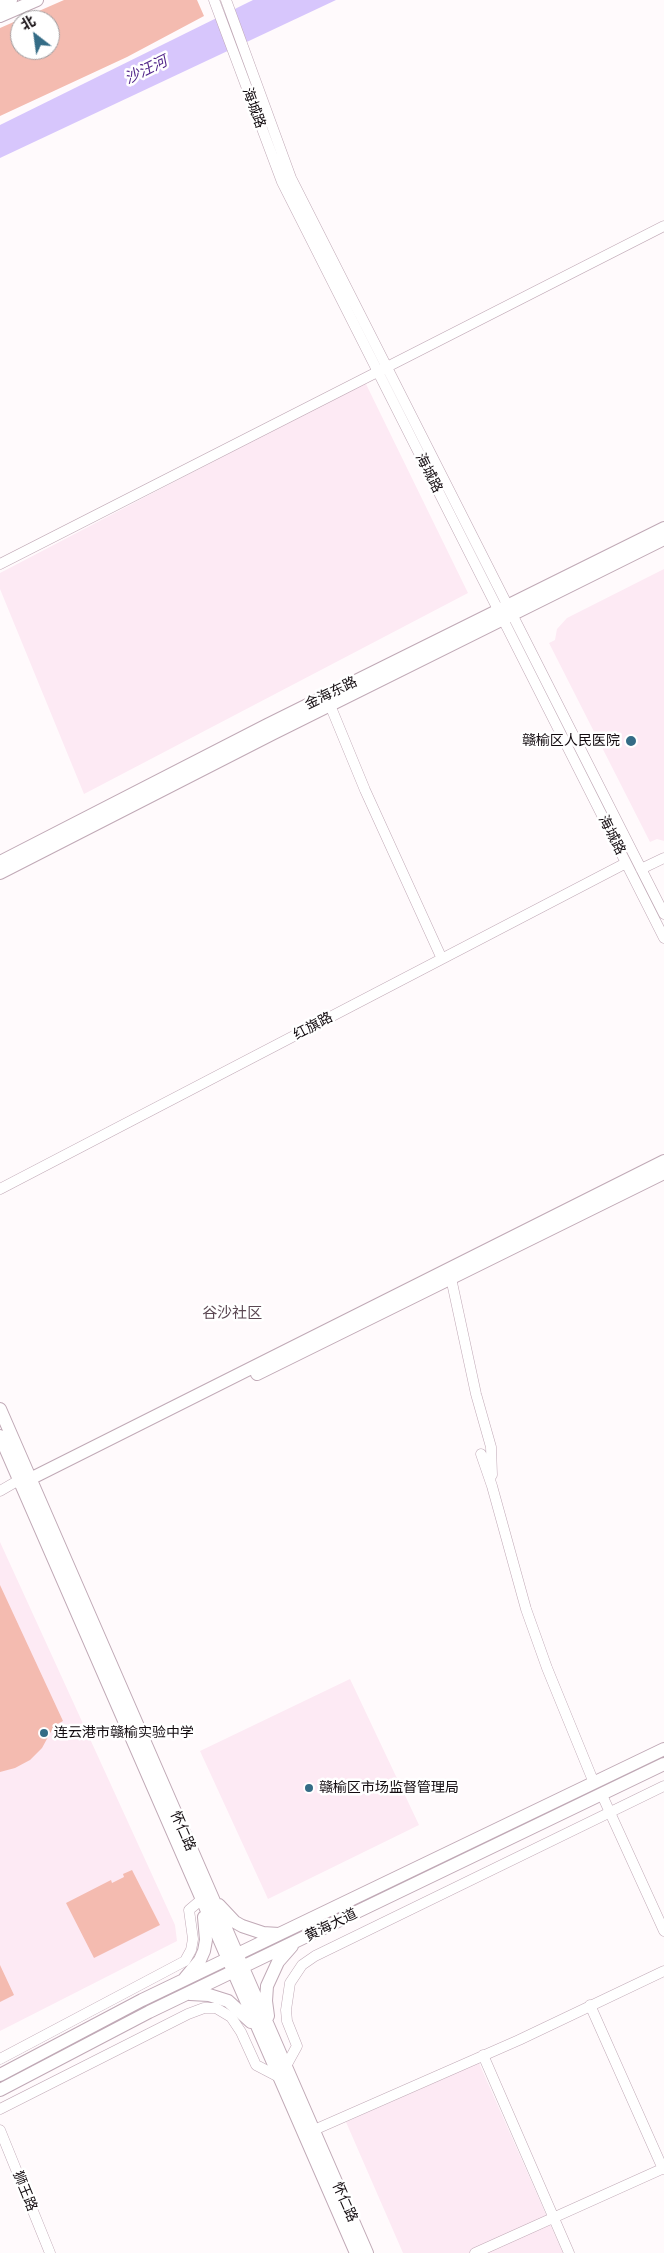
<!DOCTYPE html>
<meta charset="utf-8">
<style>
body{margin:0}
#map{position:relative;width:664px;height:2253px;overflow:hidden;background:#fffafc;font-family:"Asap Condensed","Noto Sans SC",sans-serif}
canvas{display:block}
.north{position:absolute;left:10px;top:10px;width:50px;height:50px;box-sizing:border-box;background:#fff;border:1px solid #a09d9f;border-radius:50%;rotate:330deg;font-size:14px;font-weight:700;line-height:20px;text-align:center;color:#120b0f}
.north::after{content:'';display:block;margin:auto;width:18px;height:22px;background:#346c86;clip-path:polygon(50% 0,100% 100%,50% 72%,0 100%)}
</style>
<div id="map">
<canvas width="664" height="2253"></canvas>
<div class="north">北</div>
</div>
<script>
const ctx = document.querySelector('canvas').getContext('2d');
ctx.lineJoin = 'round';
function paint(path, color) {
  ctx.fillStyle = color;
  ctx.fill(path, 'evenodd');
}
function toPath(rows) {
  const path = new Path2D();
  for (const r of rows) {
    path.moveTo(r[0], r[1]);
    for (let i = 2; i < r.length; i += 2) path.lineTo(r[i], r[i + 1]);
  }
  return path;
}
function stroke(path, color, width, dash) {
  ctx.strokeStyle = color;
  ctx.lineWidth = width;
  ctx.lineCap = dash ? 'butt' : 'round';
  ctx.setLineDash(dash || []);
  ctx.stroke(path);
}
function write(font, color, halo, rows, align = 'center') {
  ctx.font = font + ' "Asap Condensed","Noto Sans SC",sans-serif';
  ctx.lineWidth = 5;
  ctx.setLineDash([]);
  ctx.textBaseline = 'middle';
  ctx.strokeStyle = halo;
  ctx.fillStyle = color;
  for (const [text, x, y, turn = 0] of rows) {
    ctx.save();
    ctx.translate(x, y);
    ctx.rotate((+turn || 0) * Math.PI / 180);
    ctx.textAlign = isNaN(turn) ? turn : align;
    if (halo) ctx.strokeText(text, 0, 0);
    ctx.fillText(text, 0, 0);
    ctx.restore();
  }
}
const built = toPath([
 [365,382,468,593,84,794,0,589,0,573],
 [664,569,664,841,657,839,650,842,549,643,555,640,557,629,567,618],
 [0,1542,175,1925,177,1941,0,2031],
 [350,1679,419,1825,268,1899,200,1751],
 [479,2063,563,2253,403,2253,346,2122]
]);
const green = toPath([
 [64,0,197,0,204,16,127,57,0,116,0,28],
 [20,20,50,20,50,50,20,50],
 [0,1585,63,1721,54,1726,42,1748,30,1760,15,1768,0,1772],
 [132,1870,160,1925,94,1958,66,1903,111,1880,112,1883,124,1877,123,1874],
 [0,1965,14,1995,0,2002]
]);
const water = toPath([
 [253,0,336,0,0,158,0,125]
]);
const minor = toPath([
 [214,0,282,182,664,938],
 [226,0,291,178,664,914],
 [0,564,664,226],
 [330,705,365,790,442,959],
 [641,869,664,858],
 [0,1189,626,863],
 [451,1278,476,1394,491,1447,492,1475],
 [481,1454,492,1486,526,1609,547,1668,594,1783],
 [0,1491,19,1480],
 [602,1795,664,1931],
 [590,2005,663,2169],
 [483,2055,569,2253],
 [0,2059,185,1961,191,1950,193,1939,189,1910,202,1899],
 [286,2066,297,2046,287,2021,286,2010,290,1983,302,1965,315,1956,664,1786],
 [0,2109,188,2014,204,2008,216,2008,231,2017,241,2032,256,2065,279,2077],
 [0,2130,50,2253],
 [314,2130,519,2040,664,1971],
 [475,2253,664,2168]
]);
const major = toPath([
 [0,5,11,0],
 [0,16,37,0],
 [0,862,267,725,664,528],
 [0,873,272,734,664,539],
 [257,1374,664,1173],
 [0,1409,367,2253],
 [0,1436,356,2253],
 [30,1479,664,1161],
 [219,1905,235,1922,242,1926,263,1933,279,1934],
 [185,1978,200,1960,204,1951,206,1940,204,1917],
 [190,1994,209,1995,228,2001,251,2022],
 [268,2016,266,2001,267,1986,278,1962,292,1946],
 [0,2075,142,2000,664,1749],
 [0,2090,149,2012,664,1764]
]);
const markers = [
 [631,741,6,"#346c86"],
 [44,1733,5,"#346c86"],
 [309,1788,5,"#346c86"]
];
const streetNames = [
 ["海城路",254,108,70],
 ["海城路",429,473,63],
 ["金海东路",331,693,-26],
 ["海城路",612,835,63],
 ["红旗路",313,1026,-28],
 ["怀仁路",183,1831,66],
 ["黄海大道",331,1925,-26],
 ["狮王路",25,2191,68],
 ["怀仁路",345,2202,66]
];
const poiNames = [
 ["赣榆区人民医院",620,741,"right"],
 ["连云港市赣榆实验中学",54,1733],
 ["赣榆区市场监督管理局",319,1788]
];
const waterNames = [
 ["沙汪河",146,70,-26]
];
const neighbourhoodNames = [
 ["谷沙社区",232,1313]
];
paint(built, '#fdeaf4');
paint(green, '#f4bbb0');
paint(water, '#d7c6fc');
stroke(minor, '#c0a9b6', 11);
stroke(major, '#c0a9b6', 14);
stroke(minor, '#fff', 10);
stroke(major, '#fff', 12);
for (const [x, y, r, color] of markers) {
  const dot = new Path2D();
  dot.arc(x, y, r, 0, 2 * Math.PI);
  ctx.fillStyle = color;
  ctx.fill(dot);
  stroke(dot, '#fff', 2);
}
write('14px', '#120b0f', '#fff', streetNames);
write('14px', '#120b0f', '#fff', poiNames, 'left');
write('italic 15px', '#512589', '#fff', waterNames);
write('15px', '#5b4752', '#fff', neighbourhoodNames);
</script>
